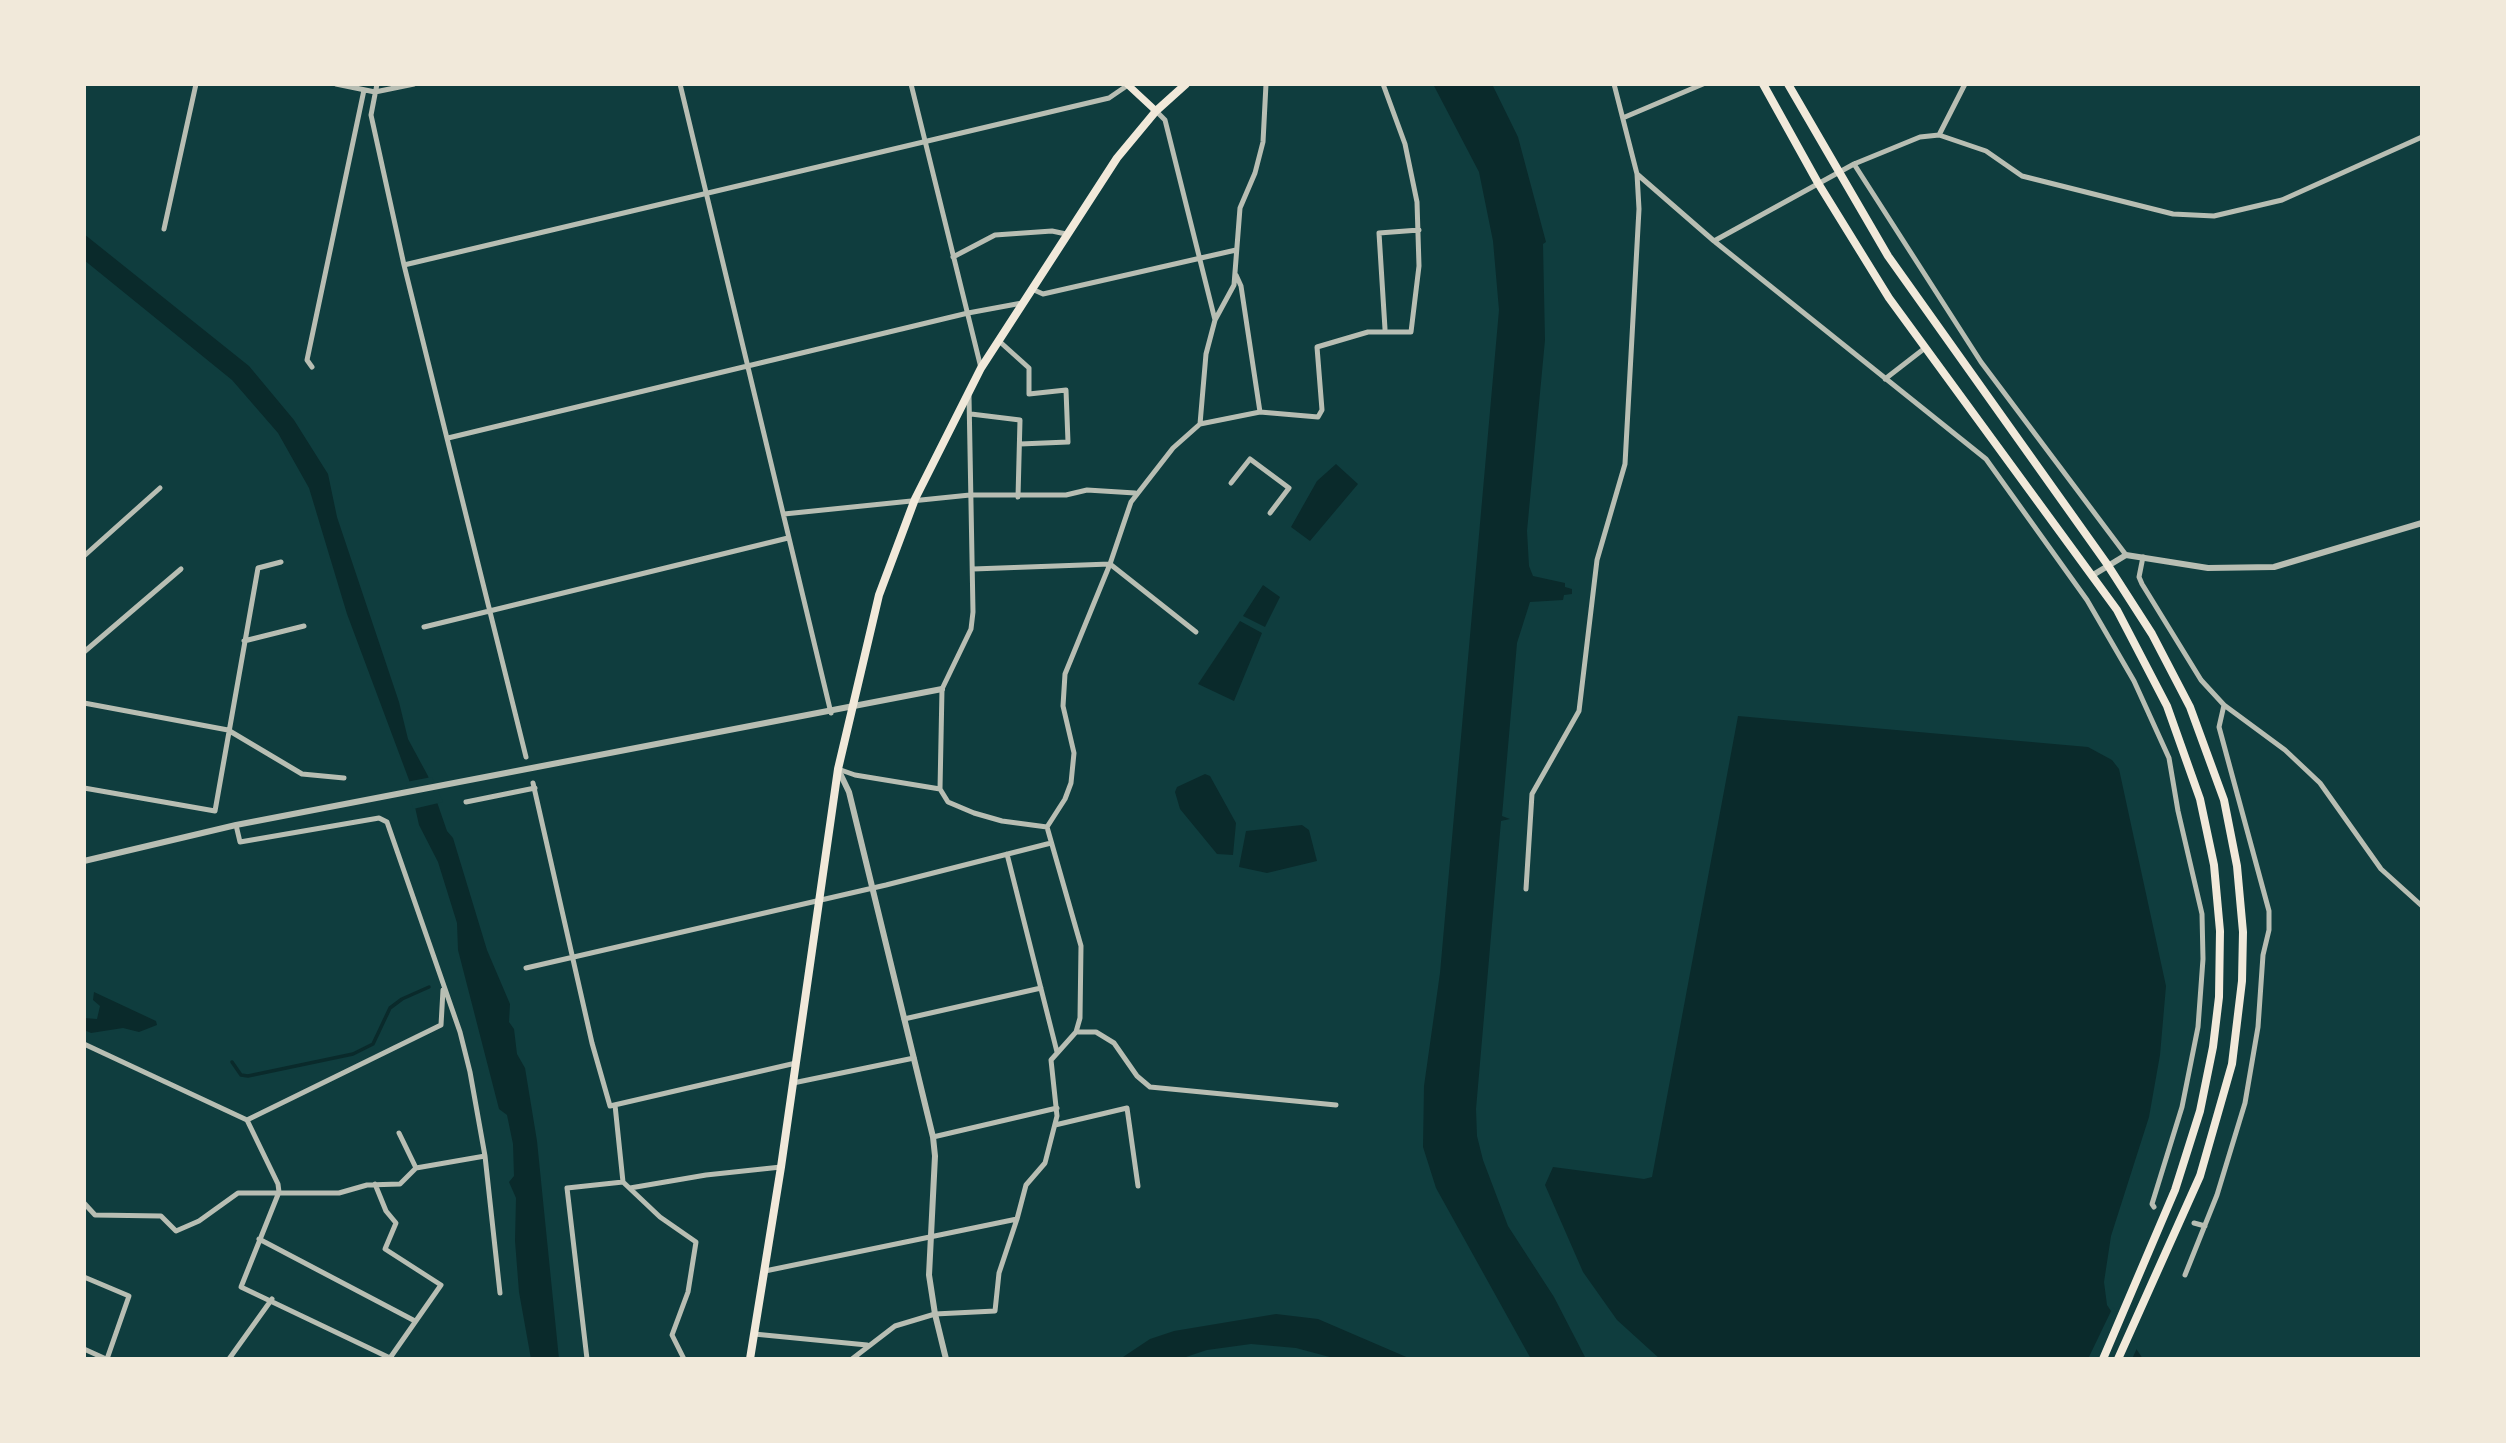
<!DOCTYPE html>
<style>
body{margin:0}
#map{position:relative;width:2506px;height:1443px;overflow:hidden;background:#0f3d3e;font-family:Montserrat,sans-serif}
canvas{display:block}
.frame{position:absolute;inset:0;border:86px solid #f1e9da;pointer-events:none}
</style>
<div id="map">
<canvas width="2506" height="1443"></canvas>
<div class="frame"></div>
</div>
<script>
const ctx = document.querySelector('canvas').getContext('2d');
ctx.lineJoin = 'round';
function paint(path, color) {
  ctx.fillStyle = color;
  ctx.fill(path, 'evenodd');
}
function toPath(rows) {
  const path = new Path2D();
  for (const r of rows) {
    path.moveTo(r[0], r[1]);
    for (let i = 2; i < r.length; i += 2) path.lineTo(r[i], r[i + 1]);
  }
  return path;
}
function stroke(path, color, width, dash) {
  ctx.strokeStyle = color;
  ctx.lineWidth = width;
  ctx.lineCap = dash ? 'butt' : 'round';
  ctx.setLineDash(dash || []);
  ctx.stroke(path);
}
const water = toPath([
 [1433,84,1492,84,1518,137,1546,242,1543,244,1545,340,1527,531,1529,566,1533,576,1565,583,1565,587,1572,589,1572,594,1564,595,1563,600,1530,602,1517,643,1502,816,1510,819,1501,821,1476,1109,1477,1136,1483,1160,1508,1226,1554,1297,1586,1359,1531,1359,1436,1188,1423,1147,1424,1086,1440,973,1499,310,1493,241,1479,172],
 [84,234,249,366,294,420,328,474,337,517,399,702,408,739,428,776,447,831,453,838,487,950,510,1004,509,1022,514,1029,517,1054,525,1068,537,1141,559,1359,531,1359,519,1292,515,1241,516,1198,509,1182,514,1176,513,1144,507,1115,499,1109,458,950,457,923,438,862,419,825,409,780,347,614,309,488,278,433,232,380,84,260],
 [1336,464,1358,484,1310,541,1291,527,1317,481],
 [1263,585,1280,597,1265,627,1243,616],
 [1240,621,1262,633,1234,701,1198,684],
 [1738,716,2088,747,2112,760,2119,769,2166,986,2160,1055,2149,1117,2111,1236,2104,1282,2107,1305,2143,1359,1660,1359,1617,1320,1583,1272,1545,1185,1553,1167,1644,1179,1652,1177],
 [1205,774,1210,776,1236,823,1233,855,1217,854,1180,809,1175,792,1177,787],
 [1302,825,1309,830,1317,861,1267,873,1239,867,1246,831],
 [94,992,156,1021,157,1025,139,1032,123,1028,91,1033,84,1030,84,1018,97,1019,100,1006,93,1000],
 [1276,1314,1318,1319,1411,1359,1337,1359,1296,1348,1251,1344,1207,1350,1180,1359,1120,1359,1150,1339,1174,1331]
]);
const pier = toPath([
 [432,777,443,802,413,809,406,782],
 [2113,1307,2138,1346,2132,1359,2088,1359]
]);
const stream = toPath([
 [232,1062,241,1075,248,1076,353,1054,373,1044,390,1008,402,999,429,987]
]);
const minor = toPath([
 [336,84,375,92,414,84],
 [377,84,371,115,404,265,526,757],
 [680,84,831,713],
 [911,84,981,368],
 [1156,111,1165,120,1215,320],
 [1625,117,1703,84],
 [1939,135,1965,84],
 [1854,164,1981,362,2126,555],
 [1637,174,1714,241,1986,459,2087,600,2134,681,2169,758,2178,811,2202,914,2203,959,2198,1027,2182,1107,2152,1204,2154,1207],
 [164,229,196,84],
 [1714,241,1854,164,1920,137,1939,135,1986,151,2022,176,2173,214,2214,216,2282,200,2422,137],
 [953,257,995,235,1052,231,1066,234],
 [404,265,1109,98,1128,85],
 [1236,275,1241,286,1260,412],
 [1032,289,1043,294,1236,250],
 [1385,329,1379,233,1419,230],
 [999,341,1029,368,1029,394,1066,390,1068,442,1020,444],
 [312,367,307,360,364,90],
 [1885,379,1925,348],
 [969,396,973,612,971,629,942,689,940,789,948,802,974,813,1002,821,1047,827],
 [971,414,1020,420,1018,497],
 [1200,424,1260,412,1318,417,1322,410,1317,347,1368,332,1411,332,1419,266,1417,202,1405,144,1383,84],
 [448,438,968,313,1022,303],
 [1231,483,1250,459,1289,488,1270,513],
 [784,514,970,495,1066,495,1087,490,1135,493],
 [84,556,160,488],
 [2143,557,2139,577,2142,584,2201,680,2224,705,2285,750,2320,783,2381,869,2422,906],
 [973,569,1110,564,1196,632],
 [424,627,788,538],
 [244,641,304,626],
 [84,652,181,569],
 [84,703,228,730,302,774,344,778],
 [838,769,855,775,940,789],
 [533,783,592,1043,610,1106,796,1063],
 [84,788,215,811,258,568,281,562],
 [466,802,535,788],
 [236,825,240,842,379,818,387,822,460,1032,470,1072,485,1156,500,1293],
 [1007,854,1057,1052],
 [1526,889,1532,794,1579,711,1597,560,1625,464,1639,209,1637,174,1614,84],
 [526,968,886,885,1051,843],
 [904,1019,1041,988],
 [1076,1032,1096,1032,1114,1043,1137,1076,1150,1087,1336,1105],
 [84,1044,247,1120,441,1025,443,990],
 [793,1083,914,1058],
 [615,1105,623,1182,660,1217,696,1242,688,1292,672,1335,684,1359],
 [247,1120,278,1184,279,1192,241,1287,390,1358,441,1285,385,1249,396,1223,386,1211,375,1184],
 [1055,1125,1127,1108,1138,1186],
 [399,1133,416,1168],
 [933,1137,1057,1108],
 [630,1188,706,1175,781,1167],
 [84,1203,95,1215,161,1216,176,1231,199,1221,238,1193,339,1193,367,1185,400,1184,416,1168,485,1156],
 [2194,1223,2205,1226],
 [259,1239,415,1321],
 [765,1271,1017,1219,1026,1185,1045,1163,1057,1116,1051,1060,1076,1032,1080,1018,1081,946,1047,827,1065,799,1071,783,1074,753,1063,706,1065,674,1110,564,1131,502,1173,448,1200,424,1206,354,1215,320,1234,285,1240,208,1255,173,1263,142,1266,84],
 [2185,1275,2217,1195,2245,1103,2258,1027,2263,955,2269,930,2269,911,2219,727,2224,705],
 [84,1277,129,1296,107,1359],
 [754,1334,867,1345],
 [84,1349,106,1359],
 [229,1359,272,1299],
 [587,1359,567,1188,623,1182],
 [852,1359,895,1326,935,1314,995,1311,999,1273,1017,1219]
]);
const tertiary = toPath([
 [2093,575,2126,555,2208,568,2274,567,2422,523],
 [838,769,849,792,933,1137,935,1156,929,1275,935,1314,946,1359],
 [84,861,236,825,942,689]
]);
const secondary = toPath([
 [1127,84,1156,111]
]);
const primary = toPath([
 [750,1359,781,1167,838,769,879,595,915,499,981,368,1117,158,1156,111,1186,84]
]);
const trunk = toPath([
 [1763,84,1818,183,1889,298,2117,610,2167,706,2200,799,2214,865,2220,931,2219,997,2213,1047,2200,1111,2175,1190,2103,1359],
 [1788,84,1888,256,2107,564,2152,634,2190,707,2224,800,2237,866,2243,932,2242,981,2232,1064,2200,1176,2118,1359]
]);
paint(water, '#0a2a2b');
paint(pier, '#0f3d3e');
stroke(stream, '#0a2a2b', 3.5);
stroke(minor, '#b8beb3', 5);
stroke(tertiary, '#b8beb3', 6);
stroke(secondary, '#f1e9da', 7);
stroke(primary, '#f1e9da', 8);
stroke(trunk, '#f1e9da', 8);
</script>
